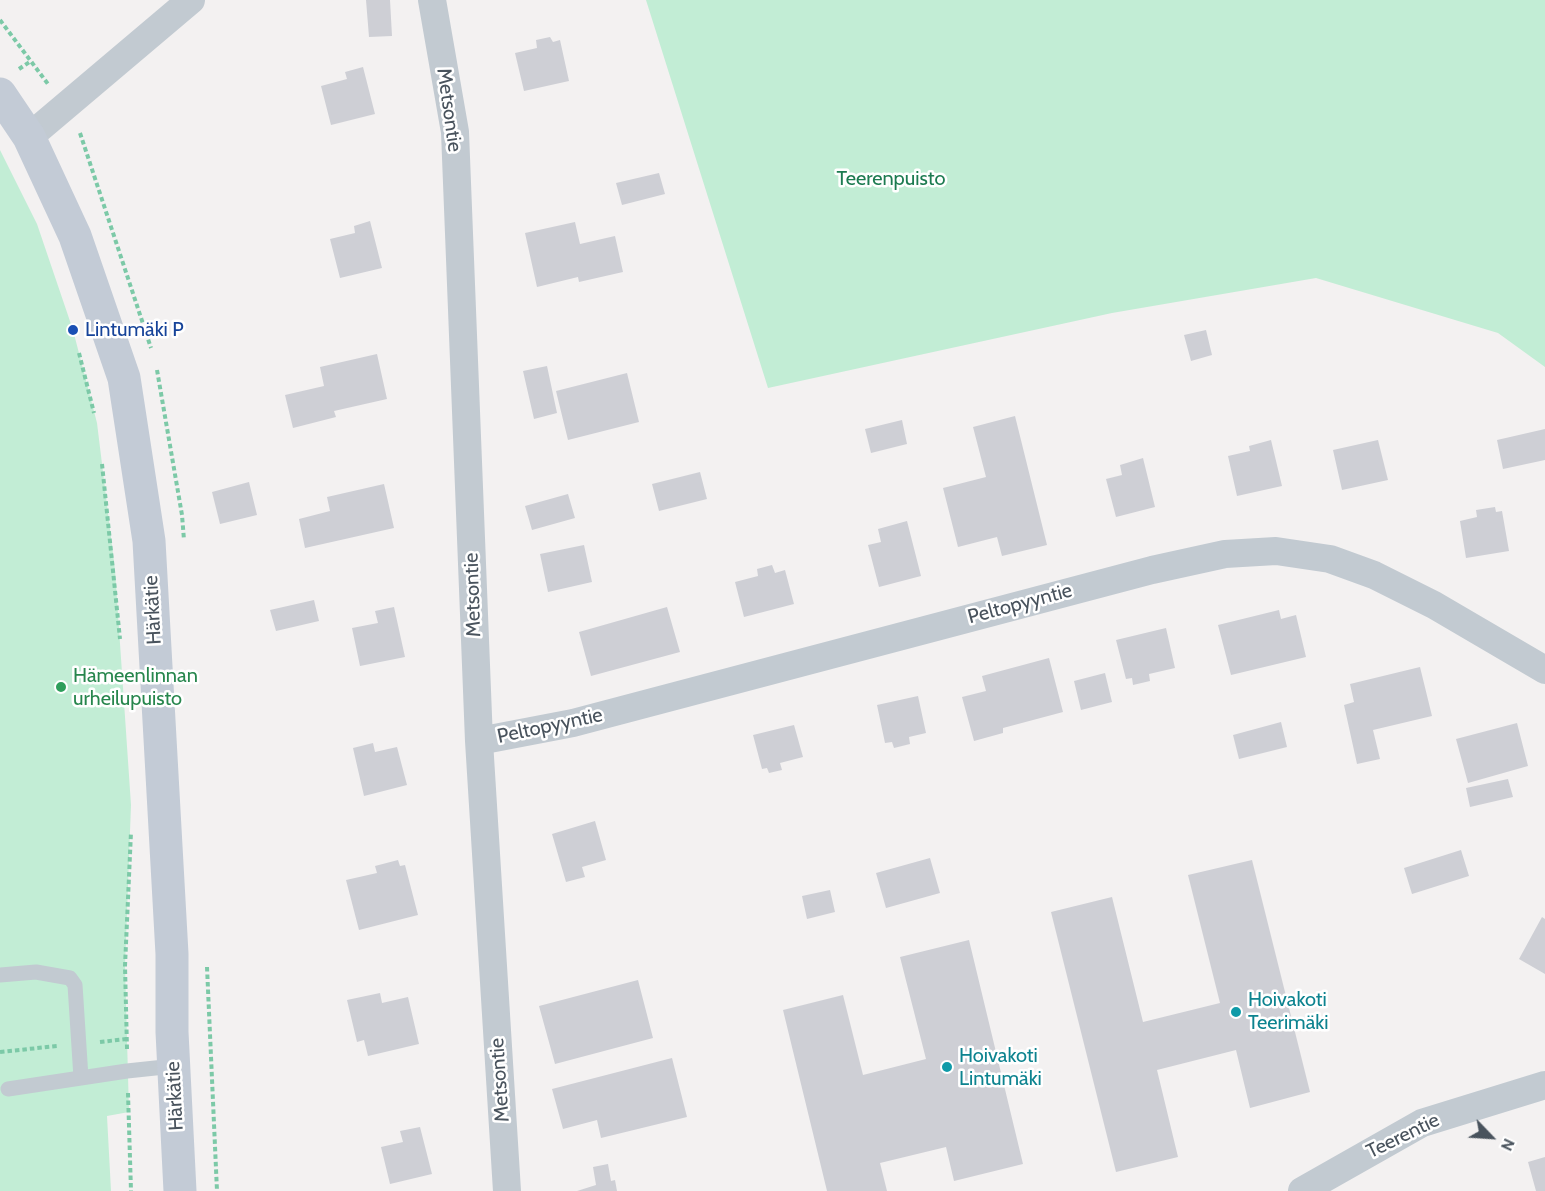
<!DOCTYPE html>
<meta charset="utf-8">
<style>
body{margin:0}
#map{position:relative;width:1545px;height:1191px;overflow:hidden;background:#f3f1f1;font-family:Cabin,sans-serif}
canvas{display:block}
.north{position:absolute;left:1461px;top:1107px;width:60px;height:60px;-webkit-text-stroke:4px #fff;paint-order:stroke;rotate:115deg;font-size:16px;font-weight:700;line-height:24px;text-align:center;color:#49535d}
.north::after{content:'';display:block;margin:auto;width:21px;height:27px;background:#49535d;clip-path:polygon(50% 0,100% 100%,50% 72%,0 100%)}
</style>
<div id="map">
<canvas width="1545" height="1191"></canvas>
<div class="north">N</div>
</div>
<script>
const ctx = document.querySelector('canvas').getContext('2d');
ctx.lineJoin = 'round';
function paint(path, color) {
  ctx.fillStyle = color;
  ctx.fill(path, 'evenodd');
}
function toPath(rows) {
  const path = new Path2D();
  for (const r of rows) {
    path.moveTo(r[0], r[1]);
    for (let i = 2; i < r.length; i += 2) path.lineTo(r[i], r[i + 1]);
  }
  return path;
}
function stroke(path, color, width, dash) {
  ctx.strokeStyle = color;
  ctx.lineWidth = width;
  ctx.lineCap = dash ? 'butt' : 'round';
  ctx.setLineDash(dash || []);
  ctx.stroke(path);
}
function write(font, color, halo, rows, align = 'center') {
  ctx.font = font + ' Cabin,sans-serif';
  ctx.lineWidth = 5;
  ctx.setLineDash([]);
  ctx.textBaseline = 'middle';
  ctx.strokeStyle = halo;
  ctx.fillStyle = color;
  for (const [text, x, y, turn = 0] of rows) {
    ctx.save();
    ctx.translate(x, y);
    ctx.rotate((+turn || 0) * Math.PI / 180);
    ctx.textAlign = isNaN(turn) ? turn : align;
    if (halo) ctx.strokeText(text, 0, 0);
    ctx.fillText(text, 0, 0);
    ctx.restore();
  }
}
const green = toPath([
 [646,0,1545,0,1545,367,1498,333,1316,278,1112,313,768,388],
 [0,150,37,224,73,330,97,423,115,570,131,805,125,966,129,1112,107,1116,111,1191,0,1191]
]);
const building = toPath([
 [366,0,390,0,392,36,369,37],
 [550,37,553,42,560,40,569,81,524,91,515,53,537,48,536,40],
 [363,67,375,114,331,125,321,86,347,79,345,72],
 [659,173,665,194,622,205,616,183],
 [370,221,382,268,340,278,330,239,355,233,354,226],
 [575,222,580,244,615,236,623,272,579,282,578,277,537,287,525,233],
 [1206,330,1212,355,1191,361,1184,335],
 [377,354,387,399,334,411,336,417,293,428,285,395,324,386,320,367],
 [547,366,557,413,534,419,523,371],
 [627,373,639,422,568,440,556,391],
 [1015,416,1047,545,1002,556,997,537,958,547,943,488,986,477,973,427],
 [902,420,907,444,871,453,865,429],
 [1545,429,1545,460,1503,469,1497,440],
 [1271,440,1282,486,1237,496,1228,456,1250,451,1249,446],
 [1378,440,1388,480,1342,490,1333,450],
 [1143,458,1155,507,1116,517,1106,479,1122,475,1120,465],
 [700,472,707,499,659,511,652,484],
 [249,482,257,515,220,524,212,492],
 [384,484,394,528,305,548,299,519,330,511,327,497],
 [568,494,575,518,532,530,525,506],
 [1495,507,1496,512,1502,511,1509,551,1466,558,1460,521,1477,517,1476,510],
 [907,521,921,576,879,587,868,545,881,542,878,529],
 [584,545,592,582,548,592,540,554],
 [772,565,775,573,785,570,794,604,744,617,735,582,758,576,757,569],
 [314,600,319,621,276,631,270,610],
 [394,607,405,657,360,666,352,628,378,623,375,611],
 [667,607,680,652,591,676,579,632],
 [1279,610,1281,619,1296,615,1306,657,1231,675,1218,625],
 [1166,628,1175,668,1149,674,1150,681,1133,685,1132,678,1126,679,1116,640],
 [1049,658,1063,712,1003,728,1003,733,974,741,962,697,986,691,982,676],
 [1420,667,1432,716,1373,730,1380,759,1357,764,1344,705,1354,702,1350,684],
 [1105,673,1112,702,1081,710,1074,681],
 [918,696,926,733,909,737,910,744,894,748,892,742,885,743,877,705],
 [1281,722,1287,747,1239,759,1233,735],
 [1517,723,1528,766,1468,783,1456,739],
 [794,725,803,757,780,763,782,770,769,773,767,768,762,769,753,735],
 [373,743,375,752,397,747,407,785,364,796,353,748],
 [1508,779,1513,797,1470,807,1466,788],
 [595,821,606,860,582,867,585,877,566,882,552,834],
 [1461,850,1469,876,1412,894,1404,868],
 [930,858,940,893,886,908,876,873],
 [398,860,400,866,405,865,418,915,359,930,346,880,377,873,375,866],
 [1252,860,1310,1092,1250,1108,1236,1050,1157,1070,1178,1157,1116,1172,1051,912,1112,897,1143,1022,1220,1003,1188,875],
 [830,890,835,912,807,919,802,896],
 [1542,917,1545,919,1545,974,1519,959],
 [969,940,1023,1164,954,1181,946,1147,880,1163,887,1191,827,1191,783,1010,843,995,863,1075,926,1059,900,957],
 [638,980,653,1038,555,1064,539,1006],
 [380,993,382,1003,408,997,419,1044,368,1056,364,1040,357,1042,347,1000],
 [672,1058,687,1117,601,1138,597,1120,563,1129,552,1089],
 [420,1127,432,1174,390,1184,381,1147,403,1142,400,1131],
 [1545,1157,1545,1191,1536,1191,1528,1162],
 [608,1164,611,1181,615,1180,617,1191,577,1191,596,1185,593,1167]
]);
const path = toPath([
 [0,20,48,84],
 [19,69,31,61],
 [80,133,151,348],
 [79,353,94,413],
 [157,370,182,515,184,540],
 [102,464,120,639],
 [207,967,217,1191],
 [100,1042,126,1039],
 [127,1049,125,966,131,832],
 [0,1052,57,1046],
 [128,1093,131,1191]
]);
const service = toPath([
 [0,975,36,972,70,978,75,985,81,1078],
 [8,1089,127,1071,174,1066]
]);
const minor = toPath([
 [432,0,455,132,479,741,507,1191],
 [29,137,191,0],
 [479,741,573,723,1152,570,1225,554,1276,551,1330,559,1374,575,1434,605,1545,670],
 [1302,1191,1422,1123,1545,1085]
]);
const secondary = toPath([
 [0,94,29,137,75,236,124,378,149,541,172,954,172,1032,180,1191]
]);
const markers = [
 [73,330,6,"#1a4fb4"],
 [61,687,6,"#2e9e5b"],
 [1236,1012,6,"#0f9aa8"],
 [947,1067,6,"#0f9aa8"]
];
const streetNames = [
 ["Metsontie",449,110,82],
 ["Metsontie",473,595,-92],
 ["Peltopyyntie",1020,604,-15],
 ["Härkätie",153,610,-93],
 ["Peltopyyntie",550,726,-12],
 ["Metsontie",500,1080,-94],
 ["Härkätie",175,1096,-93],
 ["Teerentie",1403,1136,-26]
];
const parkNames = [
 ["Teerenpuisto",891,179]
];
const transitNames = [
 ["Lintumäki P",85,330]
];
const leisureNames = [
 ["Hämeenlinnan",73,676],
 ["urheilupuisto",73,699]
];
const cultureNames = [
 ["Hoivakoti",1248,1000],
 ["Teerimäki",1248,1023],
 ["Hoivakoti",959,1056],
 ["Lintumäki",959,1079]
];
paint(green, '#c2edd5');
paint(building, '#cecfd5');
stroke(path, '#7cc9a7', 4, [4.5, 3]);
stroke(service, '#c2cad1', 15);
stroke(minor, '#c2cad1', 28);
stroke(secondary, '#c3cbd6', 33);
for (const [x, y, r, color] of markers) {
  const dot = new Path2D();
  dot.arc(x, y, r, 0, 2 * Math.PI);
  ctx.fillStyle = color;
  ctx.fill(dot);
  stroke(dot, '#fff', 2);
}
write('20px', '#49535d', '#fff', streetNames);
write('20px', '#1d7b51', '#fff', parkNames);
write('20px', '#164399', '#fff', transitNames, 'left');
write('20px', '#27864d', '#fff', leisureNames, 'left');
write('20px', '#0d838f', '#fff', cultureNames, 'left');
</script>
